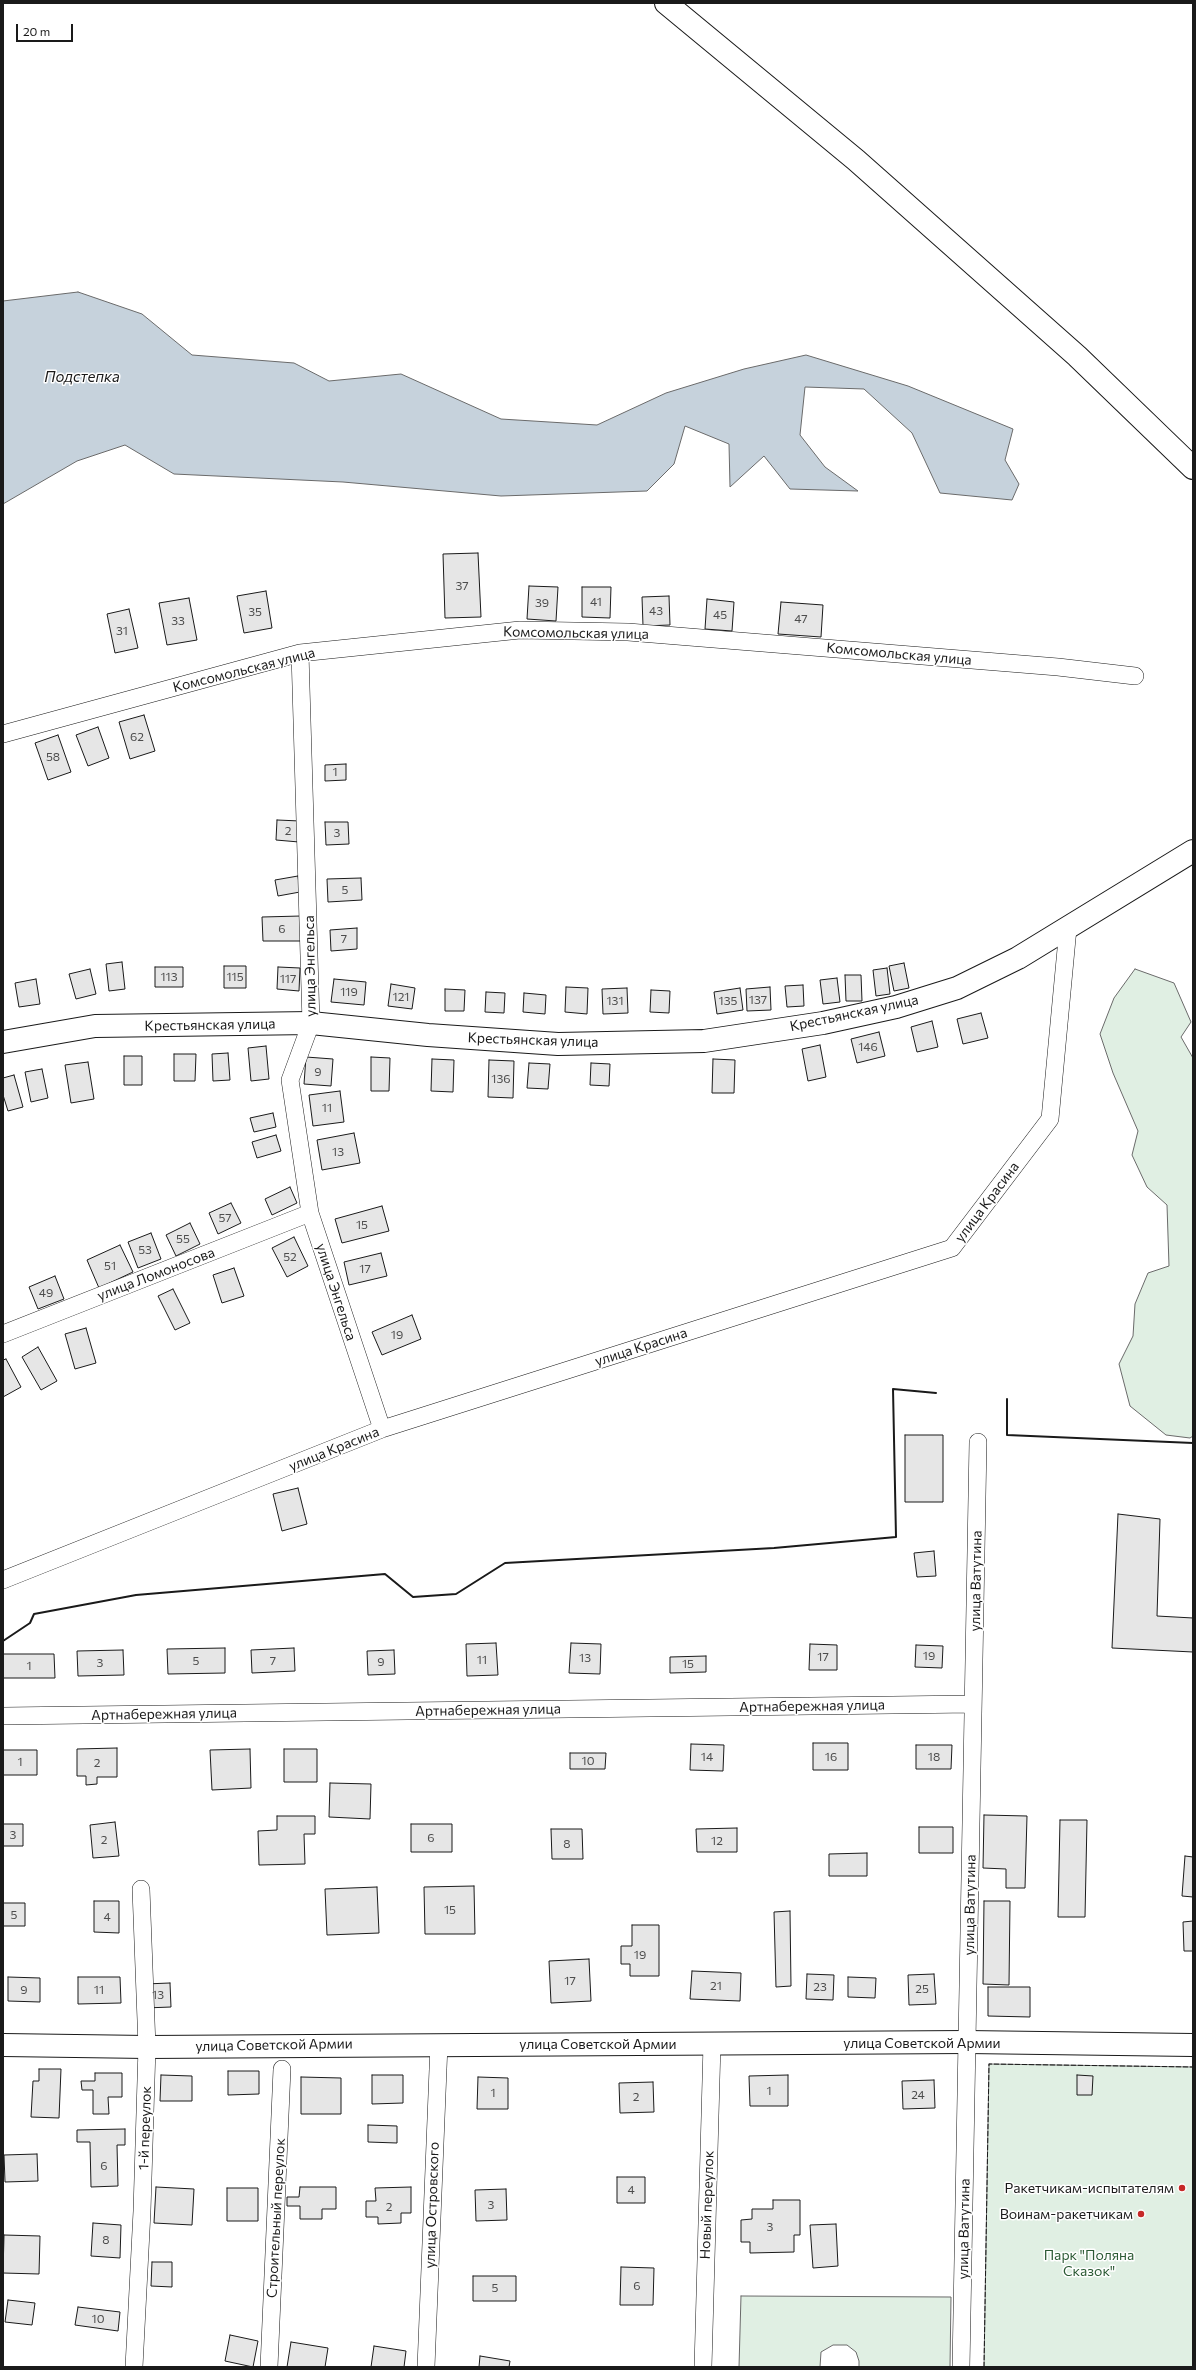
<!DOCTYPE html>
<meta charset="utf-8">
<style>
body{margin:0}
#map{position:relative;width:1196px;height:2370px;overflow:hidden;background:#fff;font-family:Commissioner,sans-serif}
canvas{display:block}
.frame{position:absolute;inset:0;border:4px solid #1a1a1a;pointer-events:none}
.scale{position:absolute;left:16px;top:24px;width:57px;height:18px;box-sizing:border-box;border:2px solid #1a1a1a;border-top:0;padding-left:5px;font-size:12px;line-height:14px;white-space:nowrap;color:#1a1a1a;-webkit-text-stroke:3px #fff;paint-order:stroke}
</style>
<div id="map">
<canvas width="1196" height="2370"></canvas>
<div class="frame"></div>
<div class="scale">20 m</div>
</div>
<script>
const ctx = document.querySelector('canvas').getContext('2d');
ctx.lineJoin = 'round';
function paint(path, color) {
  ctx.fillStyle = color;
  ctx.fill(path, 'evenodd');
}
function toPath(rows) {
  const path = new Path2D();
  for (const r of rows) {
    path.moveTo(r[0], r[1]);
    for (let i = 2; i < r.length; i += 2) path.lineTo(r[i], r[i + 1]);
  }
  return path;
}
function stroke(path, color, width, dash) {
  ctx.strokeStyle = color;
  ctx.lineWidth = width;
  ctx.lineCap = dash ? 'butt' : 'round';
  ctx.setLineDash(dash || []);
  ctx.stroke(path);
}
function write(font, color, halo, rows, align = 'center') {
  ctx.font = font + ' Commissioner,sans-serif';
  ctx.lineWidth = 3;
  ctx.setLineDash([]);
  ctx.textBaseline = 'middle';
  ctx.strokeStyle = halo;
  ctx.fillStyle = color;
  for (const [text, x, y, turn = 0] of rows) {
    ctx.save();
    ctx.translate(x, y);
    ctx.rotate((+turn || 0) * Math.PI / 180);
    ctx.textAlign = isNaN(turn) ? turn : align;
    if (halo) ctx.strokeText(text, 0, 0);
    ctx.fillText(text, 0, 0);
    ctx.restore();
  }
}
const green = toPath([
 [1135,969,1174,983,1191,1022,1181,1037,1193,1058,1193,1436,1190,1438,1166,1435,1130,1406,1119,1364,1133,1336,1135,1304,1148,1273,1169,1266,1167,1205,1147,1187,1132,1155,1138,1131,1113,1073,1100,1034,1114,998,1135,969],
 [989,2064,1193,2067,1193,2367,984,2367,989,2064],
 [741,2296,951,2297,950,2367,859,2367,859,2361,856,2352,847,2345,833,2345,821,2352,820,2367,739,2367,741,2296]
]);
const water = toPath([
 [78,292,142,314,192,355,294,363,329,381,401,374,501,419,597,425,666,393,744,369,806,355,908,386,1013,429,1005,460,1019,484,1012,500,940,493,912,433,864,389,805,387,800,435,825,467,858,491,790,489,764,456,730,487,729,444,685,426,674,464,647,491,501,496,343,482,174,474,125,445,77,461,3,504,3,301,78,292]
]);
const building = toPath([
 [478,553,481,617,445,618,443,554,478,553],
 [529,586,558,587,556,621,527,619,529,586],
 [582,587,611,587,610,618,582,617,582,587],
 [266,591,272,628,244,633,237,596,266,591],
 [669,596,670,625,643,626,642,597,669,596],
 [189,598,197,640,167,645,159,603,189,598],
 [707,599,734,602,732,631,705,629,707,599],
 [781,602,823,605,821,637,778,634,781,602],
 [129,609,138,648,115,653,107,614,129,609],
 [144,715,155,751,130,759,119,722,144,715],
 [98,727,109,758,88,766,76,735,98,727],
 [58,735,71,772,48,780,35,743,58,735],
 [346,764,346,780,325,781,325,765,346,764],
 [277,820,300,821,299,842,276,840,277,820],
 [325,822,348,822,349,844,326,845,325,822],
 [298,876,300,892,278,896,275,880,298,876],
 [361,878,362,900,328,902,327,879,361,878],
 [301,916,302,941,263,941,262,917,301,916],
 [357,928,357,949,331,951,330,930,357,928],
 [122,962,125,989,109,991,106,964,122,962],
 [904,963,909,988,894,991,889,966,904,963],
 [224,966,246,966,246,988,224,988,224,966],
 [155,967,183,967,183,987,155,987,155,967],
 [278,967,300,968,299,991,277,989,278,967],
 [887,968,890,994,876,996,873,970,887,968],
 [90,969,96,994,76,999,69,974,90,969],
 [845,975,861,975,862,1001,846,1001,845,975],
 [837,978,840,1002,823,1004,820,980,837,978],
 [36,979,40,1004,19,1007,15,983,36,979],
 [334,979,366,982,364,1005,331,1002,334,979],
 [391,984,415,988,412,1009,388,1006,391,984],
 [803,985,804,1006,787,1007,785,986,803,985],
 [566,987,588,988,587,1014,565,1012,566,987],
 [770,987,771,1010,747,1011,746,989,770,987],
 [627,988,628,1013,603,1014,602,989,627,988],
 [740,988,743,1010,717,1014,714,992,740,988],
 [445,989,465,990,464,1011,445,1011,445,989],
 [651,990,670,991,669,1013,650,1012,651,990],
 [486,992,505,993,504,1013,485,1012,486,992],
 [524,993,546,995,545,1014,523,1012,524,993],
 [981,1013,988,1038,963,1044,957,1019,981,1013],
 [932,1021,938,1047,917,1052,911,1027,932,1021],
 [879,1032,885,1056,857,1063,851,1039,879,1032],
 [820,1045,826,1077,808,1081,802,1049,820,1045],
 [266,1046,269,1079,251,1081,248,1048,266,1046],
 [228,1053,230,1080,213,1081,212,1054,228,1053],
 [174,1054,196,1054,195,1081,174,1081,174,1054],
 [124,1056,142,1056,142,1085,124,1085,124,1056],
 [306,1057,333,1059,331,1086,304,1084,306,1057],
 [371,1057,390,1058,389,1091,371,1091,371,1057],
 [432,1059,454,1060,453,1092,431,1091,432,1059],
 [713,1059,735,1060,734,1093,712,1093,713,1059],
 [489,1060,514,1061,513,1098,488,1097,489,1060],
 [88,1062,94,1099,71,1103,65,1065,88,1062],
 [529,1063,550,1064,548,1089,527,1088,529,1063],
 [591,1063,610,1064,609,1086,590,1085,591,1063],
 [42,1069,48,1098,31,1102,25,1072,42,1069],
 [14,1075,23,1107,8,1111,3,1095,3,1078,14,1075],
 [340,1091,344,1122,313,1126,309,1095,340,1091],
 [273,1113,276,1127,254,1132,250,1118,273,1113],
 [354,1133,360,1163,322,1170,317,1140,354,1133],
 [276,1135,281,1151,257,1158,252,1142,276,1135],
 [290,1187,297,1203,272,1215,265,1199,290,1187],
 [231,1203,241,1223,218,1234,209,1213,231,1203],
 [382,1206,389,1231,342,1243,335,1219,382,1206],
 [190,1223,200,1244,176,1256,166,1235,190,1223],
 [151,1233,161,1259,138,1268,128,1242,151,1233],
 [294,1237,308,1266,287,1277,272,1248,294,1237],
 [120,1245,133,1272,99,1288,87,1260,120,1245],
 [381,1253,387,1276,349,1285,344,1262,381,1253],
 [234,1268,244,1296,222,1303,213,1275,234,1268],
 [55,1276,64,1299,38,1309,29,1287,55,1276],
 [173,1289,190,1323,175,1330,158,1296,173,1289],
 [412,1315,421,1339,382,1355,372,1332,412,1315],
 [86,1328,96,1363,75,1369,65,1334,86,1328],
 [38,1347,57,1381,41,1390,22,1357,38,1347],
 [6,1359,21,1387,3,1397,3,1360,6,1359],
 [905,1435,943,1435,943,1502,905,1502,905,1435],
 [298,1488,307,1524,282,1531,273,1494,298,1488],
 [1118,1514,1160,1519,1157,1616,1193,1618,1193,1652,1112,1648,1118,1514],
 [934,1551,936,1576,917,1577,914,1553,934,1551],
 [496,1643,498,1675,467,1676,466,1644,496,1643],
 [571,1643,601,1644,600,1674,569,1673,571,1643],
 [810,1644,837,1645,837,1670,809,1670,810,1644],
 [916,1645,943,1646,942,1668,915,1667,916,1645],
 [225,1648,225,1673,168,1674,167,1649,225,1648],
 [294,1648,295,1671,252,1673,251,1650,294,1648],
 [123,1650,124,1675,78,1676,77,1651,123,1650],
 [394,1650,395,1674,368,1675,367,1651,394,1650],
 [3,1654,54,1654,55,1678,3,1678,3,1654],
 [706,1656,706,1672,670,1673,670,1657,706,1656],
 [813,1743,848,1743,848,1770,813,1770,813,1743],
 [691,1744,724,1745,723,1771,690,1770,691,1744],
 [916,1745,952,1745,951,1769,916,1769,916,1745],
 [117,1748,117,1777,97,1777,97,1784,86,1785,86,1776,77,1776,77,1749,117,1748],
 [250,1749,251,1788,212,1790,210,1750,250,1749],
 [284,1749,317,1749,317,1782,284,1782,284,1749],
 [3,1750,37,1750,37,1775,3,1775,3,1750],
 [570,1753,606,1753,605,1769,570,1769,570,1753],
 [330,1783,371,1784,370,1819,329,1817,330,1783],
 [984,1815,1027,1816,1025,1888,1006,1888,1006,1869,983,1868,984,1815],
 [277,1816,315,1816,315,1834,304,1834,305,1864,259,1865,258,1831,277,1830,277,1816],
 [1060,1820,1087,1820,1085,1917,1058,1917,1060,1820],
 [115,1822,119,1856,93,1858,90,1825,115,1822],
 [3,1824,23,1824,23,1846,3,1846,3,1824],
 [411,1824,452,1824,452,1852,411,1852,411,1824],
 [919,1827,953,1827,953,1853,919,1853,919,1827],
 [737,1828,737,1852,697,1852,696,1829,737,1828],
 [551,1829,582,1829,583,1859,552,1859,551,1829],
 [867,1853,867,1876,829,1876,829,1854,867,1853],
 [1185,1856,1193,1857,1193,1897,1182,1896,1185,1856],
 [474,1886,475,1934,425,1934,424,1887,474,1886],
 [377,1887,379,1933,327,1935,325,1889,377,1887],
 [94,1901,119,1901,119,1933,94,1932,94,1901],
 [984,1901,1010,1901,1009,1985,983,1984,984,1901],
 [3,1903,25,1903,25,1926,3,1926,3,1903],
 [790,1911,791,1986,776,1987,774,1912,790,1911],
 [1193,1921,1193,1951,1184,1951,1183,1922,1193,1921],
 [632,1925,659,1925,659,1976,630,1976,630,1964,621,1964,621,1946,632,1946,632,1925],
 [589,1959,591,2001,551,2003,549,1961,589,1959],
 [692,1971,741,1973,740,2001,690,1999,692,1971],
 [807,1974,834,1975,833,2000,806,1999,807,1974],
 [934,1974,936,2004,909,2005,908,1975,934,1974],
 [8,1977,40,1978,40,2002,8,2001,8,1977],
 [78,1977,120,1977,121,2003,78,2004,78,1977],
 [848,1977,876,1978,875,1998,848,1997,848,1977],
 [170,1983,171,2007,145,2008,145,1984,170,1983],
 [988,1987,1030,1987,1030,2017,988,2016,988,1987],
 [39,2069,61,2069,59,2118,31,2117,33,2081,39,2081,39,2069],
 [228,2071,259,2071,259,2094,228,2095,228,2071],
 [95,2073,122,2073,122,2097,108,2097,109,2114,93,2114,93,2090,82,2090,81,2081,95,2081,95,2073],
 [161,2075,192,2076,192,2101,160,2101,161,2075],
 [372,2075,403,2075,403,2103,372,2104,372,2075],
 [788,2075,788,2106,750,2106,749,2076,788,2075],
 [1077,2075,1093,2076,1092,2095,1077,2095,1077,2075],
 [301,2077,341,2078,341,2114,301,2114,301,2077],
 [478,2077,508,2078,508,2109,477,2109,478,2077],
 [934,2080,935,2108,903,2109,902,2081,934,2080],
 [653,2082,654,2112,620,2113,619,2083,653,2082],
 [368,2125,397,2126,397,2143,368,2142,368,2125],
 [125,2129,125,2145,117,2145,118,2186,91,2187,90,2142,77,2142,77,2130,125,2129],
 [37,2154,38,2181,5,2182,4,2155,37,2154],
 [617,2177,645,2177,645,2203,617,2203,617,2177],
 [156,2187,194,2189,192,2225,154,2223,156,2187],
 [300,2187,336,2187,336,2209,322,2209,322,2219,300,2219,300,2206,287,2206,287,2197,299,2197,300,2187],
 [411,2187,411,2213,401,2213,401,2223,378,2224,378,2217,366,2217,366,2201,376,2201,375,2188,411,2187],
 [227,2188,258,2188,258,2221,227,2221,227,2188],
 [506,2189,507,2220,476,2221,475,2190,506,2189],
 [773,2200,800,2200,800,2235,794,2235,794,2252,750,2253,750,2242,741,2242,741,2220,752,2219,752,2209,773,2209,773,2200],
 [93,2223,121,2225,120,2258,91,2256,93,2223],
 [836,2224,838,2266,813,2268,810,2225,836,2224],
 [4,2235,40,2236,39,2274,3,2273,4,2235],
 [152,2262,172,2262,172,2287,151,2286,152,2262],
 [621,2267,654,2268,653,2305,620,2305,621,2267],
 [473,2276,516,2276,516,2301,473,2301,473,2276],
 [8,2300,35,2303,32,2325,5,2322,8,2300],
 [78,2307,120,2312,118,2331,75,2325,78,2307],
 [230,2335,258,2341,253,2367,225,2361,230,2335],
 [291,2342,328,2348,325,2367,287,2367,291,2342],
 [374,2346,406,2351,404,2367,371,2367,374,2346],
 [480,2356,510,2361,509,2367,479,2367,480,2356]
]);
const street = toPath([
 [300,653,311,1023,290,1080,310,1213,382,1429],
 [3,734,300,653,520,630,628,632,1058,667,1135,676],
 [3,1334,310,1213],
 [3,1580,382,1429,952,1248,1050,1119,1068,928],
 [3,1716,973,1704],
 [134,2367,142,2211,147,2047,141,1889],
 [269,2367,282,2069],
 [426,2367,439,2044],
 [703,2367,712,2044],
 [961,2367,978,1442]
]);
const secondary = toPath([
 [3,1042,95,1026,311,1023,428,1035,558,1044,704,1041,823,1023,896,1007,957,988,1018,958,1193,851],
 [3,2045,147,2047,967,2042,1193,2045]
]);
const primary = toPath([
 [666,3,856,160,1077,356,1193,468]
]);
const fence = toPath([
 [984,2367,989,2064,1193,2067]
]);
const wall = toPath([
 [1007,1399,1007,1435,1193,1443],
 [3,1641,30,1623,34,1614,136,1595,385,1574,413,1597,456,1594,505,1563,774,1548,896,1537,893,1389,936,1393]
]);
const markers = [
 [1182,2188,4,"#c62828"],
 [1141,2214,4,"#c62828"]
];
const numberNames = [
 ["37",462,586],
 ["41",596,602],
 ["39",542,603],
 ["43",656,611],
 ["35",255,612],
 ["45",720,615],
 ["47",801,619],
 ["33",178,621],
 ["31",122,631],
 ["62",137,737],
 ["58",53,757],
 ["1",335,772],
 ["2",288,831],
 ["3",337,833],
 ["5",345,890],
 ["6",282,929],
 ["7",344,939],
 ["113",169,977],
 ["115",235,977],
 ["117",288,979],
 ["119",349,992],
 ["121",401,997],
 ["137",758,1000],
 ["131",615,1001],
 ["135",728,1001],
 ["146",868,1047],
 ["9",318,1072],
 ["136",501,1079],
 ["11",327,1108],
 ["13",338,1152],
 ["57",225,1218],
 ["15",362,1225],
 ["55",183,1239],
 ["53",145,1250],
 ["52",290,1257],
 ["51",110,1266],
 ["17",365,1269],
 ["49",46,1293],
 ["19",397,1335],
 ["19",929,1656],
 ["17",823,1657],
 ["13",585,1658],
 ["11",482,1660],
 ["5",196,1661],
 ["7",273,1661],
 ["9",381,1662],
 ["3",100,1663],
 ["15",688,1664],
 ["1",29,1666],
 ["14",707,1757],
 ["16",831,1757],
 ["18",934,1757],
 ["10",588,1761],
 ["1",20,1762],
 ["2",97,1763],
 ["3",13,1835],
 ["6",431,1838],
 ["2",104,1840],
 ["12",717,1841],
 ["8",567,1844],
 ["15",450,1910],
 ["5",14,1915],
 ["4",107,1917],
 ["19",640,1955],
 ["17",570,1981],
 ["21",716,1986],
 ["23",820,1987],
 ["25",922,1989],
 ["9",24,1990],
 ["11",99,1990],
 ["13",158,1995],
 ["1",769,2091],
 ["1",493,2093],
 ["24",918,2095],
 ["2",636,2097],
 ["6",104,2166],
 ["4",631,2190],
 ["3",491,2205],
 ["2",389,2207],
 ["3",770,2227],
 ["8",106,2240],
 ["6",637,2286],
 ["5",495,2288],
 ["10",98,2319]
];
const streetNames = [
 ["Комсомольская улица",576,633,1],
 ["Комсомольская улица",899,654,5],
 ["Комсомольская улица",244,670,-14],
 ["улица Энгельса",310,966,-91],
 ["Крестьянская улица",854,1013,-12],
 ["Крестьянская улица",210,1025,-1],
 ["Крестьянская улица",533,1040,2],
 ["улица Красина",987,1202,-53],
 ["улица Ломоносова",156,1274,-21],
 ["улица Энгельса",336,1292,72],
 ["улица Красина",641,1347,-18],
 ["улица Красина",334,1449,-22],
 ["улица Ватутина",976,1581,-89],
 ["Артнабережная улица",812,1706,-1],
 ["Артнабережная улица",488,1710,-1],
 ["Артнабережная улица",164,1714,-1],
 ["улица Ватутина",970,1905,-89],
 ["улица Советской Армии",922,2043],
 ["улица Советской Армии",598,2044],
 ["улица Советской Армии",274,2045,-1],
 ["1-й переулок",145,2128,-88],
 ["улица Островского",432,2205,-88],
 ["Новый переулок",707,2205,-88],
 ["Строительный переулок",276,2218,-87],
 ["улица Ватутина",964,2229,-89]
];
const poiNames = [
 ["Ракетчикам-испытателям",1174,2188],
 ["Воинам-ракетчикам",1133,2214]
];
const parkNames = [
 ["Парк \"Поляна",1089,2255],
 ["Сказок\"",1089,2271]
];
const waterNames = [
 ["Подстепка",82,377]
];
paint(green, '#e0efe3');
stroke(green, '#6a6a6a', 1);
paint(water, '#c6d2dc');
stroke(water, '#6a6a6a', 1);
paint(building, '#e6e6e6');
stroke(building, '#1a1a1a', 1);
stroke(street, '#1a1a1a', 18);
stroke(secondary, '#1a1a1a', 24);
stroke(primary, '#1a1a1a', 24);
stroke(street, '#fff', 17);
stroke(secondary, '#fff', 22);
stroke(primary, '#fff', 22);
stroke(fence, '#1a1a1a', 1, [5, 2]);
stroke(wall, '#1a1a1a', 2);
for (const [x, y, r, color] of markers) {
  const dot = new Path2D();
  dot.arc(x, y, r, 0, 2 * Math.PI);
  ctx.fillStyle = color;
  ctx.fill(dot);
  stroke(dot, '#fff', 1.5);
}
write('12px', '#4d4d4d', null, numberNames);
write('14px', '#1a1a1a', '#fff', streetNames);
write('14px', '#1a1a1a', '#fff', poiNames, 'right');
write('14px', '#2b5a34', '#fff', parkNames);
write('italic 15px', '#1a1a1a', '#fff', waterNames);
</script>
